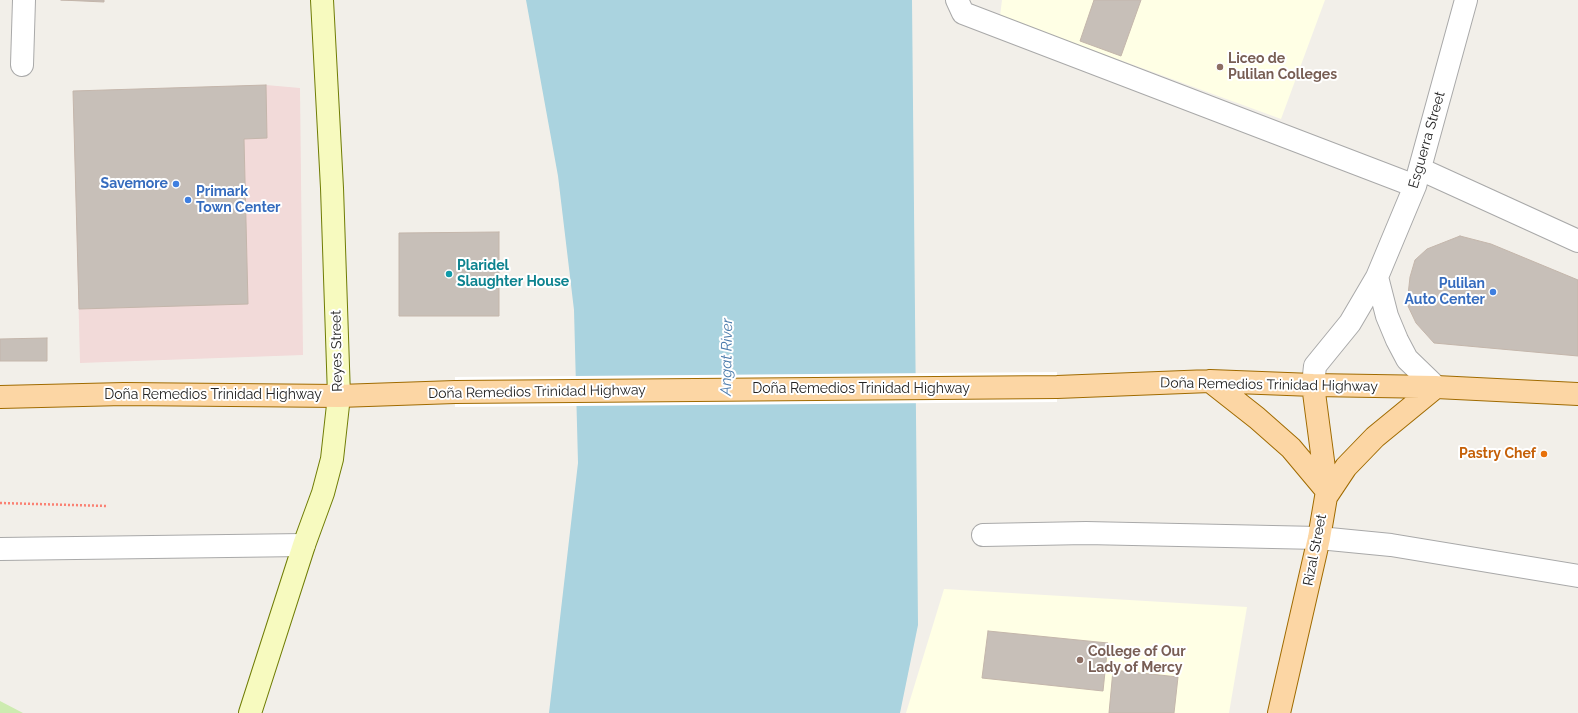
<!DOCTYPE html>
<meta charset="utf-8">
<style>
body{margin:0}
canvas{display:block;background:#f2efe9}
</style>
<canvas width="1578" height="713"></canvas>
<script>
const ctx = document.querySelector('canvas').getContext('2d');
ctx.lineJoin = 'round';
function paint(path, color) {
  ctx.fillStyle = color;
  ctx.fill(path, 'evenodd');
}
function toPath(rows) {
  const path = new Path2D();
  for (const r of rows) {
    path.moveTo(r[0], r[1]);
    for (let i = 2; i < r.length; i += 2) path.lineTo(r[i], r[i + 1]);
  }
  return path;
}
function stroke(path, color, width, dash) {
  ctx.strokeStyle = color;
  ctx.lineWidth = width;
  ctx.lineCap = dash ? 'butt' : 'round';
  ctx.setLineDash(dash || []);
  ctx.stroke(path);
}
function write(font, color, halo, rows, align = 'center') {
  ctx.font = font + ' Raleway,sans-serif';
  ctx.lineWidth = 4;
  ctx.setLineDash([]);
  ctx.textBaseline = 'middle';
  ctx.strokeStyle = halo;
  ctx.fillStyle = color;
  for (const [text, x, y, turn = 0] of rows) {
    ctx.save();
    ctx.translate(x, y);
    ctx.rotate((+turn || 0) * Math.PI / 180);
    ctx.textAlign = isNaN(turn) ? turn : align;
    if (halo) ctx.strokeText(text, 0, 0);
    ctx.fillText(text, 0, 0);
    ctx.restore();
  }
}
const commercial = toPath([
 [266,85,300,88,303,355,80,363,73,91]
]);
const education = toPath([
 [1002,0,1325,0,1281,119,1000,16],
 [944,589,1247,607,1229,713,906,713]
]);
const grass = toPath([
 [0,701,23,713,0,713]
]);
const water = toPath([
 [526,0,912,0,918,625,900,713,549,713,578,463,574,310,558,176]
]);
const pier = toPath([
 [1057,372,1057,402,455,407,455,377]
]);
const building = toPath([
 [61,0,104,0,104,2,61,0],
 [1094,0,1141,0,1121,56,1080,41,1094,0],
 [266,85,267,138,244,139,248,304,79,309,73,91,266,85],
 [499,232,499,316,399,316,399,233,499,232],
 [1460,236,1491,244,1578,280,1578,356,1434,343,1416,323,1407,304,1410,277,1415,260,1427,249,1460,236],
 [47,338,47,361,0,361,0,339,47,338],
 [988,631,1108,643,1103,691,982,678,988,631],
 [1113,670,1178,677,1174,713,1109,713,1113,670]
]);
const path = toPath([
 [0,503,108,506]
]);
const street = toPath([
 [957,0,963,13,1415,186],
 [22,65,24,0],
 [1420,169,1578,241],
 [1377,277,1387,316,1397,340,1407,359,1436,387],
 [1313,385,1315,366,1350,323,1377,277,1415,186,1466,0],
 [983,535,1086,533,1319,538,1391,545,1578,576],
 [0,549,304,545]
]);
const secondary = toPath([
 [250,713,304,545,323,493,332,459,339,396,332,188,322,0]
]);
const primary = toPath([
 [1210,381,1257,418,1291,448,1327,491],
 [0,397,124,394,339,396,455,392,1057,387,1210,381,1313,385,1436,387,1578,394],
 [1326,497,1346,467,1375,437,1436,387],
 [1279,713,1319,538,1327,491,1313,385]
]);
const markers = [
 [1220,67,4,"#8d6e63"],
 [176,184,4,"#3f7fe0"],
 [188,200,4,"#3f7fe0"],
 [449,274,4,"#0f9aa8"],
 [1493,292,4,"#3f7fe0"],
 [1544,454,4,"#e8710a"],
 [1080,660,4,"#8d6e63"]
];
const educationNames = [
 ["Liceo de",1228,59],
 ["Pulilan Colleges",1228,75],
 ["College of Our",1088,652],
 ["Lady of Mercy",1088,668]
];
const streetNames = [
 ["Esguerra Street",1427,140,-74],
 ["Reyes Street",337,351,-91],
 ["Doña Remedios Trinidad Highway",1269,385,1],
 ["Doña Remedios Trinidad Highway",861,389],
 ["Doña Remedios Trinidad Highway",537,392,-1],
 ["Doña Remedios Trinidad Highway",213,395],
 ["Rizal Street",1315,550,-79]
];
const shopNames = [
 ["Savemore",168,184],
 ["Primark",196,192,"left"],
 ["Town Center",196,208,"left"],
 ["Pulilan",1485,284],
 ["Auto Center",1485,300]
];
const cultureNames = [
 ["Plaridel",457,266],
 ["Slaughter House",457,282]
];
const foodNames = [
 ["Pastry Chef",1536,454]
];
const waterNames = [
 ["Angat River",727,357,-89]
];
paint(commercial, '#f2dad9');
paint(education, '#ffffe5');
paint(grass, '#cdebb0');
paint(water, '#aad3df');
paint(pier, '#fff');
paint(building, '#c7bfb8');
stroke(building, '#c4b6ab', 1);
stroke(street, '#a9a9a9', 24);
stroke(secondary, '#707d05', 24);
stroke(primary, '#a06b00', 24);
stroke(path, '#fa8072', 2.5, [2, 2]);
stroke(street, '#fff', 22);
stroke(secondary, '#f7fabf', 22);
stroke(primary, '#fcd6a4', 22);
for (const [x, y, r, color] of markers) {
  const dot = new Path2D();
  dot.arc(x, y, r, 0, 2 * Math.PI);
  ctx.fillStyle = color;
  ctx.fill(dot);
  stroke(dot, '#fff', 1.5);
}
write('bold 14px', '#785e54', '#fff', educationNames, 'left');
write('14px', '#222', '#fff', streetNames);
write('bold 14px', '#366cbe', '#fff', shopNames, 'right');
write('bold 14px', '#0d838f', '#fff', cultureNames, 'left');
write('bold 14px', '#c56008', '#fff', foodNames, 'right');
write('italic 15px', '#4a7aab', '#fff', waterNames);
</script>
